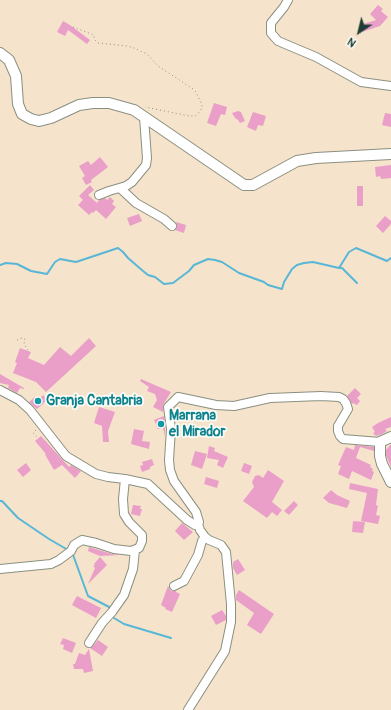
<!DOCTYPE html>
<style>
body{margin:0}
#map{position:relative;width:391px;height:710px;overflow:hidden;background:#f6e3cb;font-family:Pangolin,sans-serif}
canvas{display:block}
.north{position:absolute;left:339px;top:12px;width:40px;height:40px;-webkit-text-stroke:3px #fdfcf7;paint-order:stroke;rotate:215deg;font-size:11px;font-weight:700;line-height:16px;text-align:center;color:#1f3d34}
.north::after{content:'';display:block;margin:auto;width:14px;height:18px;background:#1f3d34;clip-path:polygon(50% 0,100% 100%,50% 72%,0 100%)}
</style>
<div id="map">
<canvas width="391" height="710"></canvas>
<div class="north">N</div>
</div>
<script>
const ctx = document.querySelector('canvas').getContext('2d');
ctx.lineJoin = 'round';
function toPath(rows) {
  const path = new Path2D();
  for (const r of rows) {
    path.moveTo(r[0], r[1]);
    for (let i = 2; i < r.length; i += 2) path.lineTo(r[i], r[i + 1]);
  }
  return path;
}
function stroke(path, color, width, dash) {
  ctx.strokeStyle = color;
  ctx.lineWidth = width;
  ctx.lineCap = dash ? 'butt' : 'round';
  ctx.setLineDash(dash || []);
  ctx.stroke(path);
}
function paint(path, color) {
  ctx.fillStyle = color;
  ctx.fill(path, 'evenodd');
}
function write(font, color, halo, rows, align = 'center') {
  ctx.font = font + ' Pangolin,sans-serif';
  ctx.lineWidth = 3.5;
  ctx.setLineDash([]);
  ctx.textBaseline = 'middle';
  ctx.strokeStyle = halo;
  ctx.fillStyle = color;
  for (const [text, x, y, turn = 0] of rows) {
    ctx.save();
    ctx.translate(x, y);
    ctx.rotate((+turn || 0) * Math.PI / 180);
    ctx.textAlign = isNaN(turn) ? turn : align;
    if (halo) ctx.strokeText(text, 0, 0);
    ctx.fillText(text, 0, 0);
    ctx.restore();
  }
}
const stream = toPath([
 [0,265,6,263,17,264,31,271,47,274,55,262,60,259,76,262,118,248,123,252,128,258,143,271,148,275,155,277,164,284,173,283,189,271,194,265,208,259,215,260,222,262,239,273,264,282,268,285,282,289,284,282,292,269,297,265,304,263,313,262,339,268,349,252,356,248,387,261,391,258],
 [339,268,342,268,357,283],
 [0,501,2,501,18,518,49,539,68,550],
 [72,552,88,596,111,608],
 [114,618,124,624,171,638]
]);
const building = toPath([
 [378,5,383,9,381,11,388,17,380,26,362,32,360,25,376,20,370,14],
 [63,21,70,25,90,40,87,44,68,30,65,36,57,32],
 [214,103,227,107,225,115,221,114,216,126,207,123],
 [238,111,241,112,245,121,240,123,238,120,235,118,232,113],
 [253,112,266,116,263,126,258,125,256,131,247,127],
 [385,113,391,114,391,127,382,125],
 [100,157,108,167,91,180,92,182,86,185,82,178,85,176,79,166,88,161,91,165],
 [391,165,391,178,381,179,380,176,376,177,375,167],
 [90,185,94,190,88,195,97,203,99,200,105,198,107,200,110,197,114,201,112,204,116,207,106,219,96,210,93,213,92,212,89,215,78,205,83,200,79,196],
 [357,186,363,186,363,206,357,206],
 [139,214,142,221,130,226,127,218],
 [385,216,391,221,391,224,383,233,376,226],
 [176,222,186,225,184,233,175,230,177,227],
 [89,338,96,346,46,392,36,382,13,373,17,363,15,362,20,348,31,352,28,358,44,365,60,347,71,356],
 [0,374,24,388,24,389,20,388,17,393,8,388,9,385,0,383],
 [141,379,171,392,163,405,163,412,153,407,157,400,155,394,147,391,149,387,140,381],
 [355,388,361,394,357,398,360,401,357,405,353,403,352,404,347,396],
 [43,395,47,400,37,409,29,402,35,397,38,400],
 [99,407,115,412,108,431,109,442,103,442,102,426,94,423],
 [164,416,165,429,165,436,163,428,158,429,154,420],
 [391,417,391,427,385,429,387,431,382,434,376,436,373,433,375,432,372,427,378,423],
 [134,429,144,431,142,441,150,442,149,449,131,444],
 [41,436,69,467,71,465,81,471,75,478,62,465,54,470,47,458,45,454,46,454,35,441],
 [391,444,391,467,386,455,386,450],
 [355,445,374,447,374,451,360,447,356,458,371,465,370,467,373,469,372,471,374,472,371,480,352,471,349,479,338,474,341,466,338,465,346,447,354,450],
 [209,446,215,448,214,451,228,457,223,468,217,465,219,460,207,458],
 [195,451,207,454,202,469,191,465],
 [152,459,154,465,150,467,150,469,142,472,140,466,143,465,142,462],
 [26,463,31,470,23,477,17,470],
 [244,463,252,466,249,474,241,471],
 [268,470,284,481,272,502,282,510,277,516,272,512,267,518,243,501,254,487,252,482,255,476,259,475,263,478],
 [206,477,219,481,217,488,204,484],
 [350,483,378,489,376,505,378,506,376,515,380,516,378,524,361,521,367,493,349,489],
 [331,490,337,495,350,501,347,508,329,503,323,498],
 [294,501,298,505,289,515,284,511],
 [133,505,141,506,140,509,142,509,140,516,131,514],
 [353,521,365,522,363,533,352,532],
 [182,523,193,532,184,540,175,531],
 [89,547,112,554,120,555,100,556,88,551],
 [100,557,107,565,88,584,95,568,93,566,95,565,94,564],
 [238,559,245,570,237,575,233,568,233,562],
 [168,586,171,591,176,591,176,592,180,594,172,612,165,609,166,608,161,605],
 [239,590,274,614,261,634,247,625,254,613,236,600,236,595],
 [77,596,101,608,96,618,72,605],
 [222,610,226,616,226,620,216,625,211,616],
 [63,638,76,643,72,653,63,649,64,645,60,644],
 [98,640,108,647,102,656,90,648,93,646],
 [89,649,93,671,84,673,83,669,74,669,73,664,75,664,79,653,85,655]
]);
const path = toPath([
 [73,27,94,35,94,39,98,43,127,46,134,48,147,54,158,66,193,89,196,92,202,105,202,108,198,114,195,116,189,116,145,107],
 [17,340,22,338,25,339,24,344,28,350],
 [36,430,33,433,38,438]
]);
const minor = toPath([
 [288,0,284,7,271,23,271,33,278,41,316,57,361,82,391,86],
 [120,188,136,203,164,219,172,226],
 [99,195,109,191,126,186,132,182,146,165,147,158,144,117],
 [0,390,19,400,30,410,66,456,96,474,108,477,125,479,148,484,187,520,195,525,198,524,199,522,196,512,174,481,170,470,169,460,171,429,168,407,178,397,216,405,234,406,270,398,321,396,339,397,343,399,346,403,348,409,338,426,338,431,340,436,343,439,380,442],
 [0,569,51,564,59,560,71,551,74,545,82,540,96,543,114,549,131,551,139,548,142,541,142,535,129,522,124,514,123,499,125,479],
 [174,586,184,581,198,555,202,541,205,537],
 [89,643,102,623,112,612,124,595,133,569,135,550],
 [188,710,225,651,231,622,231,604,226,552,221,545,209,540,205,537,200,530,198,524]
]);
const tertiary = toPath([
 [0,53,9,60,16,76,18,104,22,114,31,119,39,121,51,118,79,105,93,103,109,103,134,110,244,185,253,185,297,161,316,158,391,154],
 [391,437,380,442,380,456,382,464,391,482]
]);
const markers = [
 [38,401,4,"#0f9aa8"],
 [161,424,4,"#0f9aa8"]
];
const cultureNames = [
 ["Granja Cantabria",46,401],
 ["Marrana",169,416],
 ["el Mirador",169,432]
];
stroke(stream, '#58b7d7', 2);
paint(building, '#e99fc8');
stroke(minor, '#8a9080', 10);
stroke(tertiary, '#8a9080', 12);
stroke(path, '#8a9080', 1, [1, 3]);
stroke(minor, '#fff', 8);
stroke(tertiary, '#fff', 10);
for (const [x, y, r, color] of markers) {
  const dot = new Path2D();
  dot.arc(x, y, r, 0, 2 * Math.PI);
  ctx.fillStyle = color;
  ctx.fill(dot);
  stroke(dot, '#fdfcf7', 1.5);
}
write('bold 14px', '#0d838f', '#fdfcf7', cultureNames, 'left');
</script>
